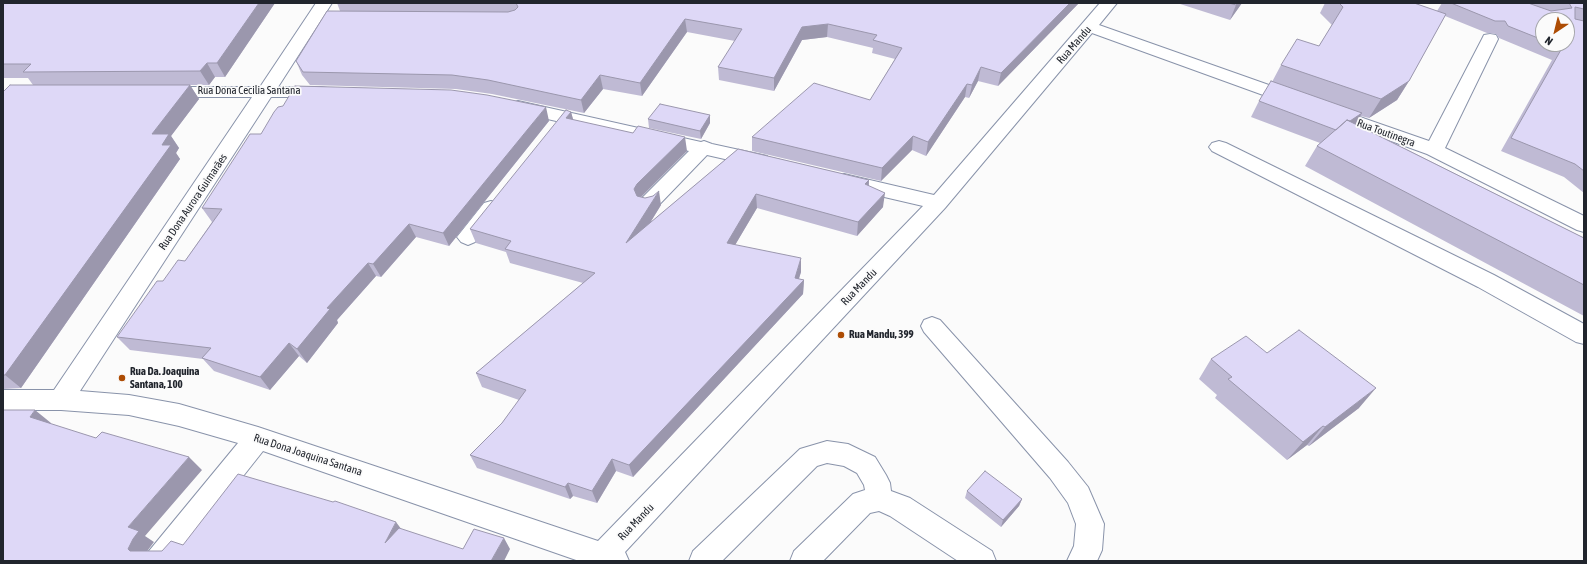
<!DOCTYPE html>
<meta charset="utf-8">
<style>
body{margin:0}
#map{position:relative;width:1587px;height:564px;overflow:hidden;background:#fbfbfb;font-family:"Asap Condensed",sans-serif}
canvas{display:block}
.frame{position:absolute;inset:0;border:4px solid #21252d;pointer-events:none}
.north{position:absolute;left:1535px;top:12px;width:40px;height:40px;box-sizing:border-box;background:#fbfbfb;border:1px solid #a4a5a9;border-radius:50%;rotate:215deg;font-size:11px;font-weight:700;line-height:16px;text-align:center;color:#21252d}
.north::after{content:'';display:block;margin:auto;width:14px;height:18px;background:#ad4c04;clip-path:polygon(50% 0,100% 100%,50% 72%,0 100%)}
</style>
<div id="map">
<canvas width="1587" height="564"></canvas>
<div class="frame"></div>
<div class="north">N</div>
</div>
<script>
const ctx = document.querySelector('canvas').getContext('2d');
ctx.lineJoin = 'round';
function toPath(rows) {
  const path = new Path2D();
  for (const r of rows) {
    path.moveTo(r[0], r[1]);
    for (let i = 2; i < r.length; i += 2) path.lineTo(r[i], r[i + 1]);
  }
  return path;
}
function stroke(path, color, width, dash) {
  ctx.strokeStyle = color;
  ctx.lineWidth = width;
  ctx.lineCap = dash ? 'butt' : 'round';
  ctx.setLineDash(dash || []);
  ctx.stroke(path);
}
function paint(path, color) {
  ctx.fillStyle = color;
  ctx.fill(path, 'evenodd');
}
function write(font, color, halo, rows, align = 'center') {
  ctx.font = font + ' "Asap Condensed",sans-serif';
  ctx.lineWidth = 3.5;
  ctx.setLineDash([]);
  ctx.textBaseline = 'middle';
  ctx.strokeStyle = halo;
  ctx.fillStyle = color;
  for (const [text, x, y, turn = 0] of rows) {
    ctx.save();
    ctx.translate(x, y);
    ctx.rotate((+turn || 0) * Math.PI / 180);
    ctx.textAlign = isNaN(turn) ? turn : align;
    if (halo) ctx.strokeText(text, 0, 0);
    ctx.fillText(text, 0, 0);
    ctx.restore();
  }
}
const minor = toPath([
 [316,3,332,3,278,87,321,87,327,88,330,92,327,96,321,97,271,97,80,391,129,395,179,404,258,427,598,541,923,206,837,186,834,181,837,176,844,174,934,195,1100,3,1117,3,1099,25,1300,96,1303,100,1300,104,1294,106,1288,104,1092,33,945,208,625,552,629,561,579,561,263,451,176,561,145,561,149,551,238,443,179,426,129,415,61,410,3,410,3,390,54,390,252,97,163,97,157,96,154,92,157,88,163,87,260,87,316,3],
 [1490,34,1496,35,1498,39,1445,148,1584,216,1584,232,1577,230,1427,154,1322,116,1319,112,1322,108,1328,106,1334,108,1429,141,1482,39,1484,35,1490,34],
 [518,101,701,142,704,141,712,144,767,156,770,161,767,166,760,167,707,155,655,209,648,211,641,209,638,204,641,199,689,151,512,111,509,107,512,103,518,101],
 [1219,141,1226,143,1494,275,1584,324,1584,344,1576,342,1478,287,1212,151,1209,147,1212,143,1219,141],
 [491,201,498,203,501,208,498,213,475,242,468,245,461,242,457,237,461,232,484,203,491,201],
 [932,317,940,320,1068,462,1088,487,1104,524,1102,550,1097,561,1067,561,1074,546,1076,524,1068,503,1050,478,924,332,921,326,924,320,932,317],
 [827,441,848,444,875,457,886,475,890,483,891,491,910,498,992,551,996,561,958,561,890,516,879,511,870,513,823,561,790,561,794,551,853,494,865,490,864,485,857,473,844,466,827,463,817,466,722,561,689,561,693,551,800,449,827,441]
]);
const wall = toPath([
 [3,3,275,3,225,77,215,77,209,85,190,85,199,99,171,136,179,148,176,153,180,159,21,388,3,389,3,92,33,85,28,78,3,78],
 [337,3,1079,3,998,86,978,81,969,98,965,97,926,156,912,150,881,181,752,151,752,137,870,100,895,59,872,53,873,48,827,37,802,40,774,91,719,80,718,67,735,41,687,32,642,96,603,89,584,113,492,94,456,89,310,85,302,75,296,61,340,11],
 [1177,3,1242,3,1230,20],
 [1325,3,1414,3,1437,11,1442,3,1584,3,1584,193,1564,177,1501,151,1552,60,1499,38,1496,34,1487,33,1445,16,1409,81,1397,100,1369,118,1361,116,1356,124,1584,238,1584,316,1305,166,1317,146,1320,143,1251,117,1259,101,1272,82,1281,65,1319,46,1332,25,1320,13],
 [1543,20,1567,44,1543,44],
 [571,112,573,120,687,151,641,197,661,205,650,223,738,149,869,180,869,186,883,207,857,236,757,208,735,245,801,272,799,279,804,280,803,294,633,477,616,471,597,503,573,496,570,499,477,468,470,455,502,423,519,400,482,387,476,373,583,283,510,263,506,252,476,243,470,229],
 [710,115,710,123,701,139,649,128,648,119],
 [549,121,449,246,416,237,381,277,376,276,337,320,338,323,307,363,299,356,270,390,214,371,203,359,130,350,117,337,163,281,185,261,212,222,202,208,261,134],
 [1267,353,1359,408,1309,446,1307,445,1287,460,1215,398,1217,395,1199,379,1211,359],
 [967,491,1022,499,1019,506,1001,527,965,498]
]);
const shadedWall = toPath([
 [259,3,275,3,225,77,217,63],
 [1070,3,1079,3,998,86,1001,73],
 [1238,3,1242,3,1230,20,1236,5],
 [685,19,687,32,642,96,640,83],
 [828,24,827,37,802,40,774,91,774,78,802,27],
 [207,63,215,77,209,85,200,71],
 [981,67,978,81,969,98,972,85],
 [600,75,603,89,584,113,581,100],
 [1409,81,1397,100,1369,118,1381,99],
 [967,84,965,97,926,156,928,142],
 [190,85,199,99,171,136,179,148,176,153,180,159,21,388,5,375,152,134],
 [546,107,549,121,449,246,443,233],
 [571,112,575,126,566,118],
 [1362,113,1353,129,1336,130],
 [710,115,710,123,701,139,700,131],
 [913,136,912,150,881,181,882,168],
 [685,137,687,151,640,198,637,203,634,189,637,184],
 [869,180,868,194,865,184],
 [659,191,661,205,629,257,626,243],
 [885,193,883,207,857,236,858,222],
 [756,194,757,208,728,257,727,243],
 [409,224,416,237,381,277,373,264],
 [801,258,801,272,796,287,804,280,803,294,633,477,629,465,795,278],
 [368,263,376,276,337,320,338,323,307,363,297,349,327,308],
 [289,343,299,356,270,390,260,377],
 [1376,388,1359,408,1309,446,1325,427],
 [35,410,51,423,45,430,30,417],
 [1323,426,1307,445,1287,460,1303,442],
 [189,457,202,470,145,536,154,542,148,550,144,560,130,551,128,549,128,527],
 [612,459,616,471,597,503,592,491],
 [568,483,573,496,570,499,565,487],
 [1022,499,1019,506,1001,527,1003,520],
 [396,522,405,534,385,543],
 [504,538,510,549,504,561,491,561]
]);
const building = toPath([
 [3,3,259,3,217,63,207,63,200,71,23,72,31,64,3,64,3,3],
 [516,3,1070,3,1001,73,981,67,972,85,967,84,928,142,913,136,882,168,752,137,814,83,870,100,902,48,873,40,877,35,828,24,802,27,774,78,718,67,742,29,685,19,640,83,600,75,581,100,488,80,452,75,303,72,296,61,327,11,508,12,515,10,518,7,516,3],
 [1229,3,1238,3,1236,5,1229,3],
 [1339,3,1414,3,1446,14,1409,81,1381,99,1281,65,1297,39,1319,46,1343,7,1339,3],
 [1451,3,1528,3,1551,11,1572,8,1569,3,1567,3,1584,3,1584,9,1575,7,1575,19,1584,21,1584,171,1575,164,1511,138,1562,48,1553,44,1567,44,1567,20,1543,20,1543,40,1508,26,1505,21,1495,21,1451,3],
 [1271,81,1362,113,1350,121,1347,120,1336,130,1259,101,1271,81],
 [10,85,190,85,152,134,169,134,162,145,171,145,5,375,3,375,3,92,10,85],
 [295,86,451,90,487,95,546,107,443,233,409,224,373,264,368,263,327,308,330,309,297,349,289,343,260,377,202,358,211,348,117,337,157,281,163,281,178,260,185,261,222,209,202,208,250,134,261,134,274,112,278,107,283,106,295,86],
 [660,104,710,115,700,131,648,119,660,104],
 [566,110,571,112,566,118,633,133,638,126,685,137,637,184,634,189,637,196,645,198,653,196,659,191,626,243,738,149,869,180,865,184,885,193,858,222,756,194,727,243,801,258,795,278,804,280,629,465,612,459,592,491,568,483,565,487,470,455,502,423,526,390,476,373,595,273,505,249,511,241,470,229,566,110],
 [1347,120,1584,238,1584,285,1317,146,1347,120],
 [1299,330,1376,388,1325,427,1323,426,1303,442,1228,379,1232,377,1211,359,1246,336,1267,353,1299,330],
 [3,410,35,410,30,417,96,438,102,432,189,457,128,527,139,531,133,539,128,549,130,551,162,551,171,541,183,545,238,474,333,502,335,501,396,522,385,543,399,528,463,549,474,529,504,538,491,561,3,561,3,410],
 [985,471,1022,499,1003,520,967,491,985,471]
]);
const markers = [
 [841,335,4,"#ad4c04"],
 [122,378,4,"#ad4c04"]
];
const streetNames = [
 ["Rua Mandu",1074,45,-49],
 ["Rua Dona Cecilia Santana",249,91],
 ["Rua Toutinegra",1386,133,20],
 ["Rua Dona Aurora Guimarães",193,202,-56],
 ["Rua Mandu",859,287,-46],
 ["Rua Dona Joaquina Santana",308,455,18],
 ["Rua Mandu",636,522,-46]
];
const poiNames = [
 ["Rua Mandu, 399",849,335],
 ["Rua Da. Joaquina",130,372],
 ["Santana, 100",130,385]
];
stroke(minor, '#8993aa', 2);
paint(minor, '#fff');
paint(wall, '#bfbad4');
paint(shadedWall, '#9b97ad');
paint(building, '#ded8f7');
stroke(building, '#9b97ad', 1);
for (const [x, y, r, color] of markers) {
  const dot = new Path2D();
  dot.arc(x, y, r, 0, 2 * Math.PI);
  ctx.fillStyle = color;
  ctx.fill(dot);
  stroke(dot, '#fbfbfb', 1.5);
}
write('11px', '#21252d', '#fbfbfb', streetNames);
write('bold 11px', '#21252d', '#fbfbfb', poiNames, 'left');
</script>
